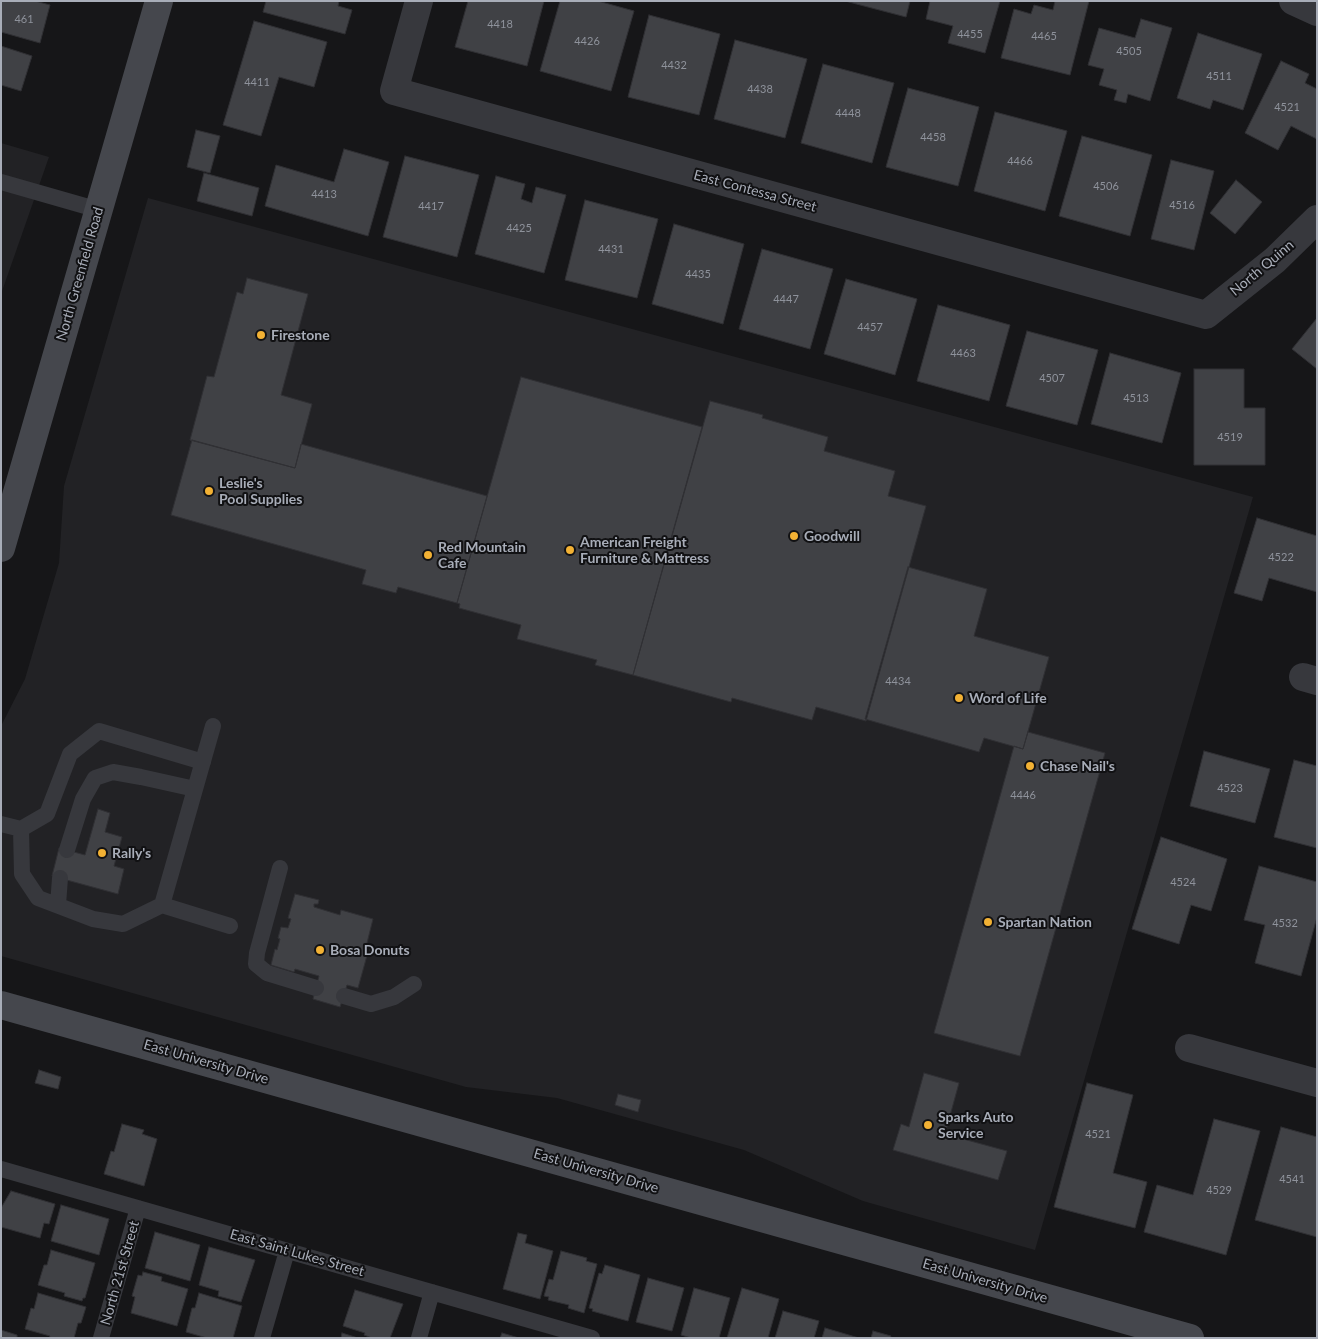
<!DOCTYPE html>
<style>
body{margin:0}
#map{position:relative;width:1318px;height:1339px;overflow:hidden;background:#161618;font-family:Lato,sans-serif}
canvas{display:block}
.frame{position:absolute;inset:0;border:2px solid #a8adb8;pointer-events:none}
</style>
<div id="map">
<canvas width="1318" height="1339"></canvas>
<div class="frame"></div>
</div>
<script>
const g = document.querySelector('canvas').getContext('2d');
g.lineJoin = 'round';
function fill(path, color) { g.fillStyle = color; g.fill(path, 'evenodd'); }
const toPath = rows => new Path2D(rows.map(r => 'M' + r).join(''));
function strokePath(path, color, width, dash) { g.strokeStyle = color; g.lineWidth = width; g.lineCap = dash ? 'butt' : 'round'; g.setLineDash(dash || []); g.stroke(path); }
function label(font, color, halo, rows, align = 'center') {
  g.font = font + ' Lato,sans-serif'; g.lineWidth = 4; g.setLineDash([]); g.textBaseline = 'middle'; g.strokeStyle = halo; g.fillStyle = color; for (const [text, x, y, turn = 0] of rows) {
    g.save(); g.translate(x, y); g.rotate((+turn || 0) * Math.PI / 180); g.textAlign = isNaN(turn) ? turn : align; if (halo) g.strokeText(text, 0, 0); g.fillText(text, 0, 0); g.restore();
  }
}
fill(toPath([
 [1,143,49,157,1,294],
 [148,198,1253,497,1035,1250,863,1201,744,1150,557,1098,466,1087,1,956,1,726,25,679,59,563,64,486]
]), '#222225');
const building = toPath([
 [1,1,35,1,50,5,40,43,1,32,1,1],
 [266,1,339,1,338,6,352,10,345,34,263,12,266,1],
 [468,1,544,1,527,66,455,47,468,1],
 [560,1,598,1,634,11,611,91,540,71,560,1],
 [845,1,910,1,906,17,845,1],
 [930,1,1000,1,985,53,948,43,953,26,926,19,930,1],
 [1055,1,1089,1,1070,75,1001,58,1014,9,1031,14,1034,5,1053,10,1055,1],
 [649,15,720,34,699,115,628,97,649,15],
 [1141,19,1172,28,1150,101,1128,94,1126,103,1114,100,1117,90,1099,85,1104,69,1088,65,1099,28,1135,38,1141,19],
 [254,21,327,42,314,87,279,77,261,136,223,125,254,21],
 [1198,33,1262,54,1243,110,1213,100,1210,109,1177,98,1198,33],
 [735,40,807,59,785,138,714,119,735,40],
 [1,46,32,56,21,91,1,85,1,46],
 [1281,61,1309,74,1305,83,1317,89,1317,139,1291,126,1278,150,1245,133,1281,61],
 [823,64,894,83,872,163,801,143,823,64],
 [908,88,979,107,958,186,886,167,908,88],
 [995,112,1067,131,1045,211,974,191,995,112],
 [196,130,220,136,210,173,187,167,196,130],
 [1082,136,1152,155,1130,236,1059,216,1082,136],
 [344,149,389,162,368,236,265,206,276,165,334,182,344,149],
 [405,156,479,175,457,257,383,237,405,156],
 [1171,160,1214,171,1194,250,1151,239,1171,160],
 [204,173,259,188,252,216,197,201,204,173],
 [496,176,525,184,521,199,532,203,536,187,566,195,544,273,475,254,496,176],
 [1236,180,1262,202,1235,234,1210,213,1236,180],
 [585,200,658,219,637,298,565,280,585,200],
 [674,224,744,244,723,324,652,304,674,224],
 [762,249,833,269,810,349,739,329,762,249],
 [247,278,308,294,281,395,312,404,295,468,190,440,207,376,214,377,237,292,243,294,247,278],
 [846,279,917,299,895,375,824,354,846,279],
 [938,305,1010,325,989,401,917,381,938,305],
 [1317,318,1317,369,1292,349,1317,318],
 [1027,331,1098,350,1077,425,1006,406,1027,331],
 [1110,353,1181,373,1162,443,1091,424,1110,353],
 [1194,369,1244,369,1244,408,1265,408,1265,465,1194,465,1194,369],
 [521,377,702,427,633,675,595,665,597,660,517,639,521,625,459,608,460,604,457,603,521,377],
 [710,401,763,415,762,418,828,437,824,451,895,471,888,496,926,506,866,721,816,707,812,720,732,698,731,702,633,675,710,401],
 [192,440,295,468,301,444,487,496,457,603,398,587,396,593,362,584,366,570,171,515,192,440],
 [1257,518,1317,536,1317,592,1269,578,1262,601,1234,593,1257,518],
 [908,567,987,589,974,636,1049,657,1023,749,984,738,979,752,865,719,908,567],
 [1028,732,1105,753,1020,1056,934,1033,1014,746,1023,749,1028,732],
 [1204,751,1270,769,1255,823,1190,806,1204,751],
 [1294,760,1317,766,1317,848,1274,837,1294,760],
 [98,809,110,813,105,832,122,837,114,866,124,869,118,894,52,876,59,848,85,855,98,809],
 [1161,837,1227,859,1211,911,1191,905,1179,944,1132,929,1161,837],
 [1259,866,1317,882,1317,917,1301,976,1255,963,1265,925,1244,920,1259,866],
 [295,894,319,900,318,904,314,904,314,907,340,915,341,910,373,919,365,951,368,952,358,988,347,985,340,1007,313,999,319,976,295,969,294,972,271,965,275,949,277,950,280,939,278,938,281,927,288,928,291,919,288,918,295,894],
 [39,1070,61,1077,58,1089,35,1083,39,1070],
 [924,1073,959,1083,945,1134,1007,1151,998,1180,893,1150,901,1124,909,1127,924,1073],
 [1087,1083,1133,1095,1113,1173,1147,1182,1135,1228,1054,1207,1087,1083],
 [618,1094,641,1100,638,1112,615,1105,618,1094],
 [1214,1119,1260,1131,1226,1255,1144,1232,1157,1185,1193,1195,1214,1119],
 [122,1124,144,1130,142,1134,157,1139,144,1186,104,1174,111,1151,114,1152,122,1124],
 [1281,1127,1317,1137,1317,1237,1255,1220,1281,1127],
 [11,1191,55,1204,49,1224,44,1223,40,1238,1,1227,1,1208,11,1191],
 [61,1205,109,1219,99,1255,51,1241,61,1205],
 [155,1232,200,1245,190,1281,145,1268,155,1232],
 [518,1233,527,1235,525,1243,553,1251,540,1299,503,1289,518,1233],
 [209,1247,255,1260,241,1302,218,1296,219,1291,199,1285,209,1247],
 [51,1250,95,1263,85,1298,83,1298,82,1301,64,1296,65,1293,38,1285,44,1265,47,1265,51,1250],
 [561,1251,587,1258,586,1261,597,1264,584,1313,568,1308,569,1305,548,1300,549,1297,544,1296,549,1279,553,1280,561,1251],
 [605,1265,640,1275,628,1321,592,1311,593,1309,589,1308,599,1273,602,1274,605,1265],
 [143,1272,162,1277,161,1281,188,1289,177,1326,131,1313,135,1297,132,1296,138,1275,142,1276,143,1272],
 [648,1278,684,1288,672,1331,636,1322,648,1278],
 [694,1288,730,1298,719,1338,691,1338,681,1335,694,1288],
 [742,1288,779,1299,768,1338,727,1338,742,1288],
 [355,1290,403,1304,390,1338,372,1338,364,1335,365,1333,343,1326,355,1290],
 [38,1293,86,1307,81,1323,78,1323,74,1338,49,1338,50,1336,25,1329,31,1308,34,1309,38,1293],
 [199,1293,242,1306,233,1338,207,1338,186,1332,192,1308,195,1308,199,1293],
 [783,1311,819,1321,814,1338,775,1338,783,1311],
 [825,1328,859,1338,822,1338,825,1328],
 [1,1330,17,1335,17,1338,1,1338,1,1330],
 [873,1331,891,1336,890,1338,871,1338,873,1331],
 [342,1333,358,1338,341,1338,342,1333],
 [502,1333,519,1338,500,1338,502,1333]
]);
fill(building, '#404145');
strokePath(building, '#303034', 1);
strokePath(toPath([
 [1,182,99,210],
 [1,824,21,829,22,874,38,898,93,919,123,924,162,905,213,726],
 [21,829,47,814,70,754,99,731,203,762],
 [67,850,83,799,95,778,113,772,141,777,195,789],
 [280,868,257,953,256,964,267,973,316,988],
 [58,905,60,878],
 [162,905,230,926],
 [344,996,371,1004,394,997,414,984],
 [1,1169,592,1338],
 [101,1338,138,1208],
 [262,1338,287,1251],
 [419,1338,432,1292]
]), '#37383d', 16);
strokePath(toPath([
 [419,1,394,91,1206,315,1275,260,1317,219],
 [1293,1,1317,12],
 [1303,677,1317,681],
 [1189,1048,1317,1083]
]), '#37383d', 28);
strokePath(toPath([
 [1,548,159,1],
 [1,1005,1190,1338]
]), '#45474d', 28);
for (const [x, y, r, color] of [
 [261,335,5,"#f2b134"],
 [209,491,5,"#f2b134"],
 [794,536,5,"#f2b134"],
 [570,550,5,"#f2b134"],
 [428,555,5,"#f2b134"],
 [959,698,5,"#f2b134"],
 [1030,766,5,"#f2b134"],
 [102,853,5,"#f2b134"],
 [988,922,5,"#f2b134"],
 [320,950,5,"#f2b134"],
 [928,1125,5,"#f2b134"]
]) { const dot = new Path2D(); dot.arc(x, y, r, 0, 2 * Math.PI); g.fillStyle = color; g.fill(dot); strokePath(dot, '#111113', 2); }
label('11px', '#8e929b', null, [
 ["461",24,19],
 ["4418",500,24],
 ["4455",970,34],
 ["4465",1044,36],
 ["4426",587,41],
 ["4505",1129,51],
 ["4432",674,65],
 ["4511",1219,76],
 ["4411",257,82],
 ["4438",760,89],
 ["4521",1287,107],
 ["4448",848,113],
 ["4458",933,137],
 ["4466",1020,161],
 ["4506",1106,186],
 ["4413",324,194],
 ["4516",1182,205],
 ["4417",431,206],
 ["4425",519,228],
 ["4431",611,249],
 ["4435",698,274],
 ["4447",786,299],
 ["4457",870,327],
 ["4463",963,353],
 ["4507",1052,378],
 ["4513",1136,398],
 ["4519",1230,437],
 ["4522",1281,557],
 ["4434",898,681],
 ["4523",1230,788],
 ["4446",1023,795],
 ["4524",1183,882],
 ["4532",1285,923],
 ["4521",1098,1134],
 ["4541",1292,1179],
 ["4529",1219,1190]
]);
label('14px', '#a8adb8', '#111113', [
 ["East Contessa Street",755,191,15],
 ["North Quinn",1262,268,-40],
 ["North Greenfield Road",80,274,-74],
 ["East University Drive",206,1062,16],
 ["East University Drive",596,1171,16],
 ["East Saint Lukes Street",297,1253,16],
 ["North 21st Street",120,1273,-74],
 ["East University Drive",985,1281,16]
]);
label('bold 14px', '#a8adb8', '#111113', [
 ["Firestone",271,335],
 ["Leslie's",219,483],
 ["Pool Supplies",219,499],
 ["Goodwill",804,536],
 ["American Freight",580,542],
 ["Furniture & Mattress",580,558],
 ["Red Mountain",438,547],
 ["Cafe",438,563],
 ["Word of Life",969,698],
 ["Chase Nail's",1040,766],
 ["Rally's",112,853],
 ["Spartan Nation",998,922],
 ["Bosa Donuts",330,950],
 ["Sparks Auto",938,1117],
 ["Service",938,1133]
], 'left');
</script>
